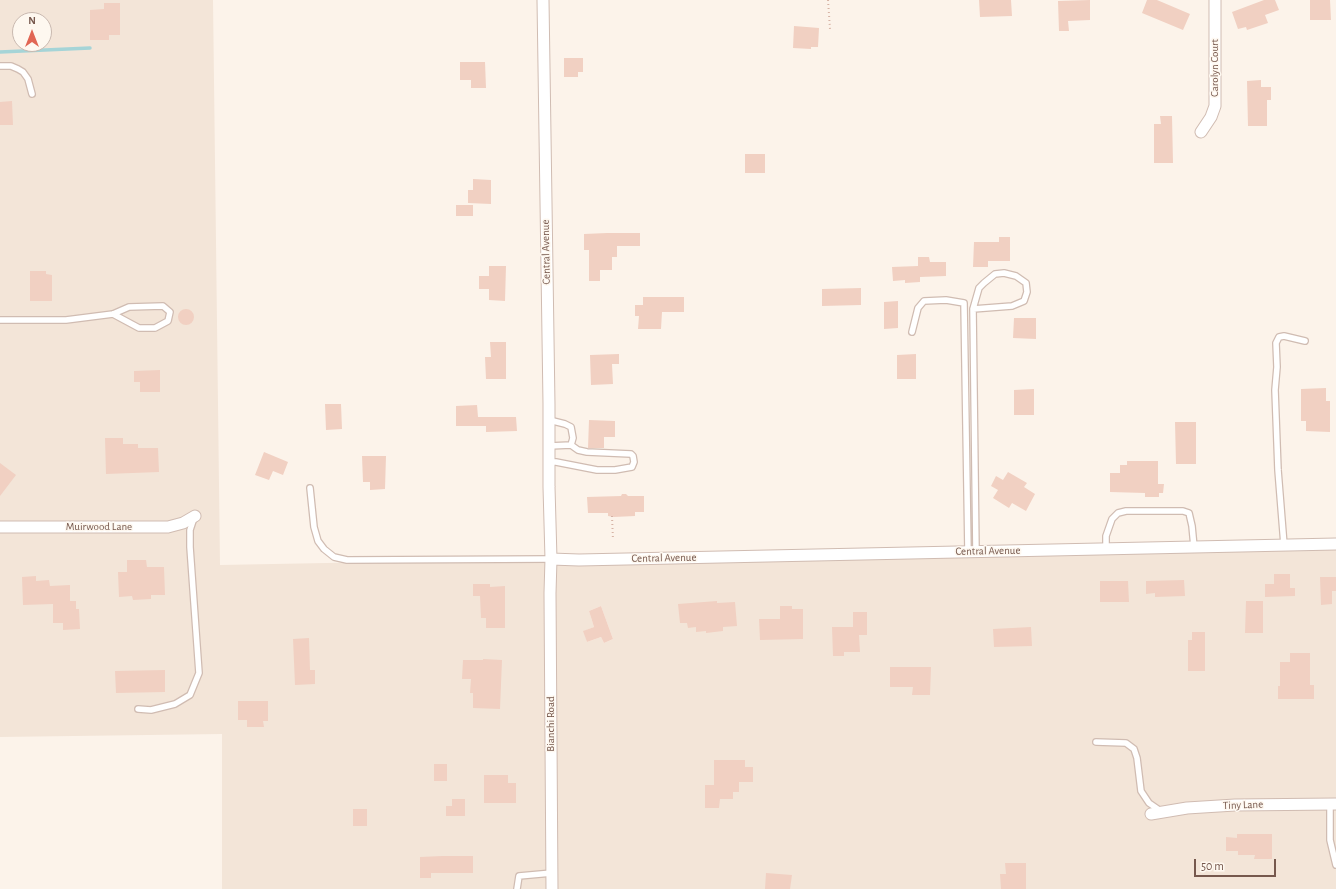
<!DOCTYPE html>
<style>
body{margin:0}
#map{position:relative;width:1336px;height:889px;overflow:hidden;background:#fcf3ea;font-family:"Alegreya Sans",sans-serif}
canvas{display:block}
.north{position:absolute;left:12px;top:12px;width:40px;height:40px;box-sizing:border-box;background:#fef8f0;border:1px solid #c8b8af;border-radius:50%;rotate:0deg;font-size:11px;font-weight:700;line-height:16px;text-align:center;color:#76584d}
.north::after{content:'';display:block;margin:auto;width:14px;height:18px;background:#e16654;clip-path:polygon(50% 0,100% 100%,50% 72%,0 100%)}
.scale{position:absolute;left:1194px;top:859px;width:82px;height:18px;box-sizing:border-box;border:2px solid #76584d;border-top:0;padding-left:5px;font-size:12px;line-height:14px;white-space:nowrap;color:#76584d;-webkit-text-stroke:3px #fef8f0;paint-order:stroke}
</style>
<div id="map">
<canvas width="1336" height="889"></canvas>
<div class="north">N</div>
<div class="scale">50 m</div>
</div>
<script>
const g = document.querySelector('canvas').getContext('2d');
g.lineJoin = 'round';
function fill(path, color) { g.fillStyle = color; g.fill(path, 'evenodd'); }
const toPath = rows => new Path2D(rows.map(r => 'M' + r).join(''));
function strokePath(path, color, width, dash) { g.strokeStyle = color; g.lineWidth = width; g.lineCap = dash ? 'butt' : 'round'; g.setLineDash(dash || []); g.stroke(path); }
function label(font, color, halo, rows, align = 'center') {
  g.font = font + ' "Alegreya Sans",sans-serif'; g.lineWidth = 3; g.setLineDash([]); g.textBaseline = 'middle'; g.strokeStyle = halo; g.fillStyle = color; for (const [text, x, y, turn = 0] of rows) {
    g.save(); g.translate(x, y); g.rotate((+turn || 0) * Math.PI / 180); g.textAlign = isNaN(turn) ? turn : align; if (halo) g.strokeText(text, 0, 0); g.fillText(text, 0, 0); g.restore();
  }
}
fill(toPath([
 [0,0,213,0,220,565,1336,544,1336,889,222,889,222,734,0,737],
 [20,20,44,20,44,44,20,44],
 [601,606,613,639,604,643,601,637,587,642,584,631,594,627,589,611]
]), '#f3e5d8');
strokePath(toPath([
 [0,52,90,48]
]), '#a5d4d7', 3.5);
fill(toPath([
 [979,0,1011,0,1012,16,980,17],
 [1090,0,1090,20,1068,21,1069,31,1059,31,1058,1],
 [1147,0,1157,0,1190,14,1183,30,1142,13],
 [1264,0,1275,0,1279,10,1265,15,1268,23,1247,30,1246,27,1238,29,1232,12],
 [1310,0,1330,0,1331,20,1310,20],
 [104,3,120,3,120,35,109,35,109,40,90,40,90,10,104,9],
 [794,26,819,28,818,47,811,47,811,49,793,48],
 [564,58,583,58,583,72,578,72,578,77,564,77],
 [460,62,485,62,486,88,471,88,471,80,460,80],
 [1261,80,1261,87,1271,87,1271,100,1267,100,1267,126,1248,126,1247,81],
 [12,101,13,125,0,125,0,102],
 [1160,116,1172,116,1173,163,1154,163,1154,124,1161,124],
 [745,154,765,154,765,173,745,173],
 [473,179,491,180,491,204,468,203,468,190,473,190],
 [456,205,473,205,473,216,456,216],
 [607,233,640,233,640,246,617,246,617,257,612,257,612,270,600,270,600,281,589,281,589,250,584,250,584,234],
 [999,237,1010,237,1010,261,988,261,988,267,973,267,974,242,999,242],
 [918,257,929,257,930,262,946,262,946,276,920,277,920,282,905,283,905,280,893,281,892,267,918,266],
 [489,266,506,266,505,301,489,300,489,289,479,289,479,276,489,276],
 [30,271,46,271,46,274,52,275,52,301,30,301],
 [861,288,861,305,822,306,822,289],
 [643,297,684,297,684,312,662,312,661,329,638,329,639,316,635,316,635,305,643,305],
 [898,301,898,328,884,329,884,302],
 '178 317a8 8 0 1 1 16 0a8 8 0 1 1-16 0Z',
 [1014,318,1036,318,1036,339,1013,338],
 [490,342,506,342,506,379,486,379,485,357,491,357],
 [619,354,619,364,612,364,613,384,591,385,590,355],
 [916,354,916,379,897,379,897,355],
 [160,370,160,392,140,392,140,382,134,382,134,371],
 [1326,388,1326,401,1330,401,1330,432,1306,431,1306,421,1301,421,1301,389],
 [1034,389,1034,415,1014,415,1014,390],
 [325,404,341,404,342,429,326,430],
 [477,405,478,417,516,417,517,431,486,432,486,426,456,426,456,406],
 [589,420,615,421,615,437,604,437,604,448,588,448],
 [1175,422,1196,422,1196,464,1176,464],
 [105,438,123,438,123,444,138,444,138,448,158,448,159,472,106,474],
 [264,452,288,462,283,475,273,471,269,480,255,475],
 [362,456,386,456,385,489,370,490,370,482,363,482],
 [1127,461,1158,461,1158,484,1164,484,1163,493,1159,493,1159,497,1145,497,1145,493,1110,492,1110,473,1120,473,1120,465,1127,465],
 [0,463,16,475,0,496],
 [1008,472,1027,483,1024,487,1035,494,1026,511,1012,503,1009,508,993,498,998,490,991,486,996,476,1003,480],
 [622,494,626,494,628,496,644,496,644,512,635,512,635,516,614,517,608,516,608,513,588,513,587,497,621,496],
 [127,560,146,560,147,567,164,567,165,595,151,595,151,599,133,600,132,596,119,597,118,572,127,572],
 [1274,574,1290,574,1290,588,1295,588,1295,596,1265,597,1265,584,1274,584],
 [36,576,36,581,49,580,50,586,70,585,70,601,76,601,76,609,79,609,80,629,63,630,63,623,53,623,53,604,23,605,22,577],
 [1320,577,1336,577,1336,591,1332,591,1332,604,1321,605],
 [1184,580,1185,596,1155,597,1155,593,1146,594,1146,581],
 [1100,581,1128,581,1129,602,1100,602],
 [473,584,490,584,490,587,505,586,505,628,486,628,486,618,481,618,480,596,473,596],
 [717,601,717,603,735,602,737,626,723,627,723,631,706,633,706,631,696,632,696,627,688,628,687,623,680,623,678,604],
 [1246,601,1263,601,1263,633,1245,633],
 [601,606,613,639,604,643,601,637,587,642,583,631,594,627,589,611],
 [780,606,792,606,792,609,803,609,803,639,760,640,759,619,780,619],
 [853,612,867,612,867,635,859,635,860,652,844,652,844,656,833,656,832,627,853,627],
 [1031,627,1032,646,994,647,993,629],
 [1192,632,1205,632,1205,671,1188,671,1188,640,1192,640],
 [309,638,310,670,315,670,315,684,295,685,293,639],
 [1290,653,1310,653,1310,685,1314,685,1314,699,1278,699,1278,686,1280,686,1280,662,1290,662],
 [483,659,502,660,500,709,473,708,473,693,470,693,471,679,462,679,463,660,483,660],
 [890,667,931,667,930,695,912,695,913,687,890,687],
 [165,670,165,692,116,693,115,671],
 [238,701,268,701,268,721,263,721,264,727,247,727,247,720,238,720],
 [714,760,745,760,745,767,753,767,753,782,739,782,739,792,733,792,733,799,720,799,719,808,705,808,705,785,714,785],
 [434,764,447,764,447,781,434,781],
 [484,775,508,775,508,783,516,783,516,803,484,803],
 [452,799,465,799,465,816,446,816,446,806,452,806],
 [353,809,367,809,367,826,353,826],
 [1237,834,1272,834,1272,859,1254,859,1255,855,1238,855,1238,851,1226,851,1226,837,1237,838],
 [442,856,473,856,473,873,431,873,431,878,420,878,420,857],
 [1005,863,1026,863,1026,889,1001,889,1000,874,1006,874],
 [766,873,792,875,790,889,765,889]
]), '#f1d0c2');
const service = toPath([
 [0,66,11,66,18,69,23,72,28,79,32,94],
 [973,309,1012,306,1024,301,1027,292,1026,283,1016,276,1004,273,995,274,984,283,979,288,973,309,976,552],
 [0,320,66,320,113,314,129,307,163,306,170,312,168,321,155,328,139,328,113,314],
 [912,332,918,308,924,301,946,300,964,303,968,552],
 [549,446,571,445,573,438,571,427,565,424,549,420],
 [549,462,556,462,597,470,615,470,632,467,634,462,633,456,631,454,587,452,578,450,571,445],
 [310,488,314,527,318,541,324,549,334,557,347,560,551,559],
 [1284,545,1278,470,1275,390,1277,367,1276,343,1279,337,1284,336,1305,341],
 [1106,549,1106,536,1112,519,1118,513,1126,511,1183,511,1189,513,1192,526,1194,547],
 [138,709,151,710,175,704,190,695,199,673,190,547,190,530,194,518],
 [1096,742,1126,743,1134,749,1137,758,1141,791,1149,803,1162,812],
 [1330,804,1330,840,1336,865],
 [517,889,519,876,552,873]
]);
const minor = toPath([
 [543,0,549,404,549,487,551,559,579,560,1336,544],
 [1201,132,1211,117,1215,106,1215,0],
 [0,527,168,527,183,523,195,516],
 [551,559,550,593,552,889],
 [1151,814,1187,808,1235,805,1336,804]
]);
strokePath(service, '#d0bcb2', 8);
strokePath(minor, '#d0bcb2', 13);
strokePath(toPath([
 [828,0,830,29],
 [612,516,613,540]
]), '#d6b3a5', 2, [1, 3]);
strokePath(service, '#fff', 5.5);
strokePath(minor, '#fff', 11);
label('11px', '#76584d', '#fef8f0', [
 ["Carolyn Court",1215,68,-90],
 ["Central Avenue",546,252,-91],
 ["Muirwood Lane",99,527],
 ["Central Avenue",988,551,-1],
 ["Central Avenue",664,558,-1],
 ["Bianchi Road",551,724,-90],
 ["Tiny Lane",1243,805,-2]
]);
</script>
